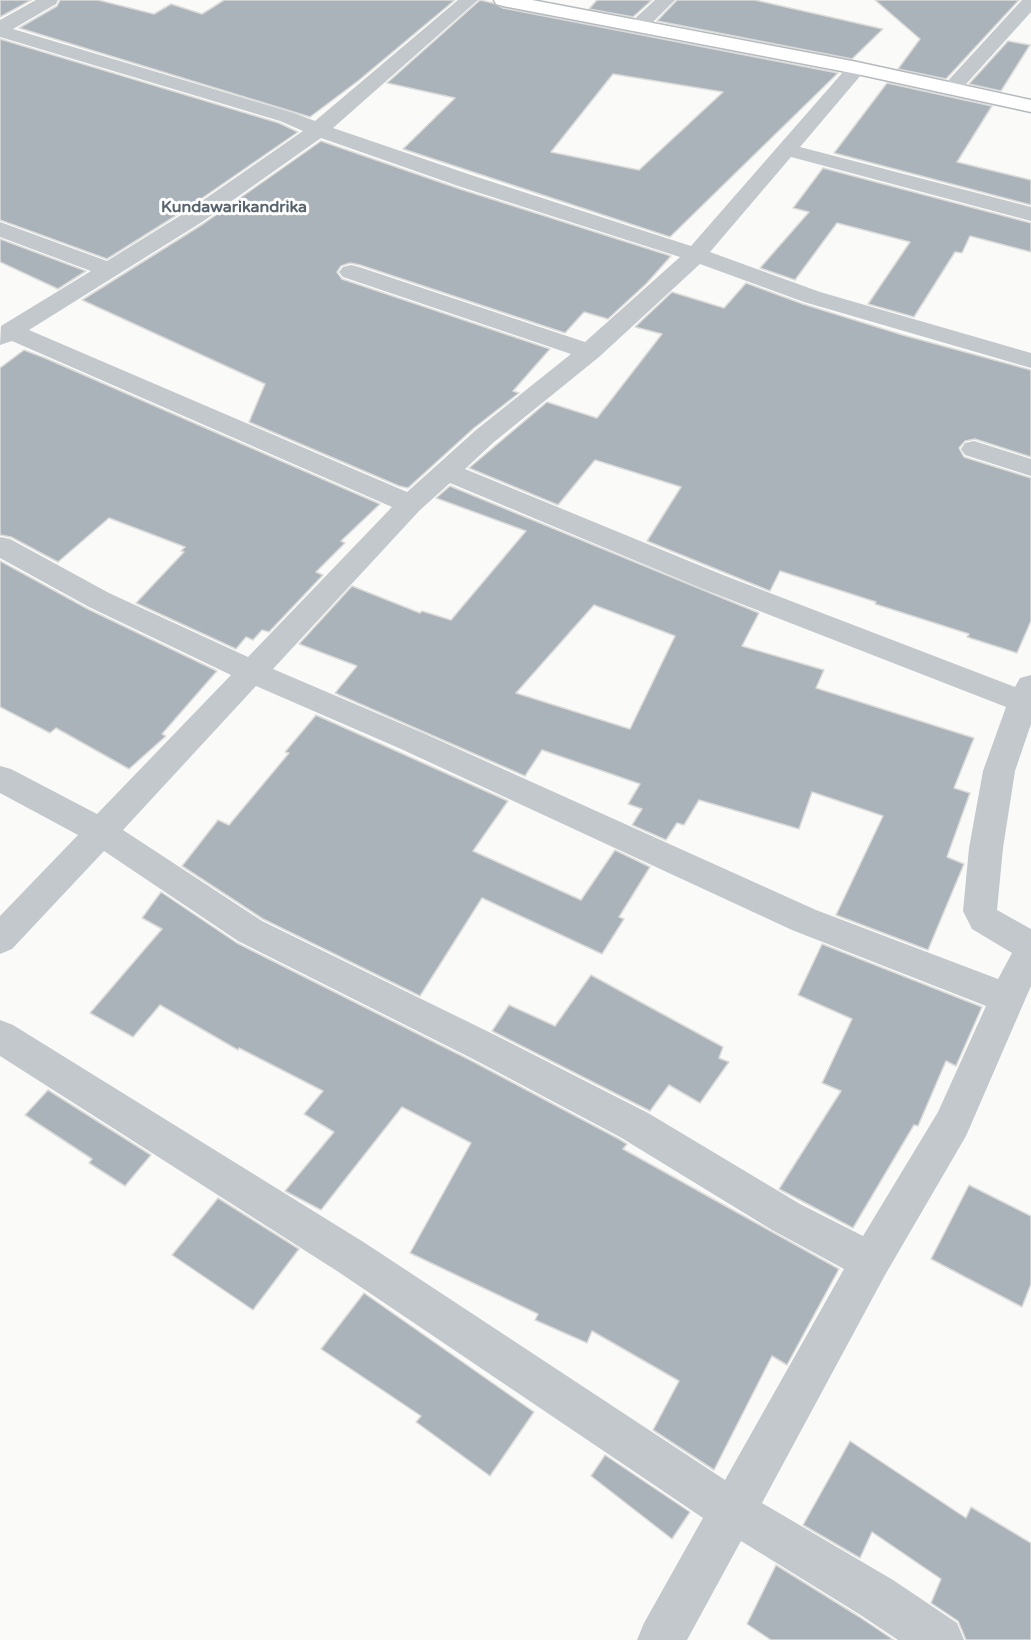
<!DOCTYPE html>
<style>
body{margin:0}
canvas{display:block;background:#fafaf8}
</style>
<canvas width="1031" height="1640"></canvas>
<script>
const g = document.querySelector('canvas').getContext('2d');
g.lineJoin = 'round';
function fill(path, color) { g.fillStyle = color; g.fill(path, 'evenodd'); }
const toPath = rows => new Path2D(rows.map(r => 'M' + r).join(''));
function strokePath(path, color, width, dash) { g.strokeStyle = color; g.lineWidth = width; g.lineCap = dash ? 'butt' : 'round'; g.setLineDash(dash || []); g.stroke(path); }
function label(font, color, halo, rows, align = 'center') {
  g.font = font + ' "Varela Round",sans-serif'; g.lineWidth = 6; g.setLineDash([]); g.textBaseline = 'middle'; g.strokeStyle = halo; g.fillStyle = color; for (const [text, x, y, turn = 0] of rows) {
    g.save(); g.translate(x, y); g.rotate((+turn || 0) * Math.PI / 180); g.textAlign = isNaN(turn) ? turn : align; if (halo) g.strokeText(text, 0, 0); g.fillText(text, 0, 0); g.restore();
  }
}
const building = toPath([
 [0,0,31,0,0,17,0,0],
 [60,0,98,0,154,14,171,4,202,14,224,0,455,0,358,81,310,117,19,28,57,6,60,0],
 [480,0,493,3,503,8,838,73,670,237,403,149,455,98,387,83,480,0],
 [613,74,723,92,639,170,551,152,613,74],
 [597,0,652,0,633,17,589,9,597,0],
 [677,0,755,0,883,29,852,59,657,21,677,0],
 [875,0,1019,0,946,79,898,69,920,39,875,0],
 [0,39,279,123,298,132,185,210,107,259,0,220,0,39],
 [1008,41,1030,45,1001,91,969,84,1008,41],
 [887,83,992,106,957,162,1031,180,1031,205,834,153,887,83],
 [321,141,460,189,671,256,646,284,608,319,584,312,565,333,360,265,350,263,341,266,337,272,342,279,550,349,513,391,519,393,474,428,408,488,399,486,249,422,265,384,82,300,203,224,321,141],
 [823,168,1031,223,1031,252,970,236,962,253,955,252,914,317,868,304,910,242,837,223,795,280,760,268,809,212,793,208,823,168],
 [0,239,86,271,58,289,0,262,0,239],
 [746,283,803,304,903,335,1031,370,1031,457,975,439,965,441,959,448,964,457,1031,478,1031,621,1017,653,967,637,969,634,875,604,876,602,780,571,770,591,647,541,681,487,595,460,558,505,469,468,547,402,597,418,662,334,635,327,672,292,724,308,746,283],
 [24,350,45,358,380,504,341,541,345,543,316,572,323,575,269,632,262,630,253,640,246,637,236,649,136,603,184,552,181,551,185,547,109,518,58,562,11,537,0,535,0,368,24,350],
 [450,486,759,613,742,646,824,670,816,688,974,738,954,788,970,793,947,857,964,864,928,950,836,915,883,816,812,792,799,829,699,800,684,825,677,823,666,840,632,825,642,809,628,804,640,784,542,750,525,776,335,693,357,666,299,644,352,586,420,613,422,611,451,620,526,531,436,498,450,486],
 [594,605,675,636,630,729,516,693,594,605],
 [0,561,88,609,217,671,162,734,166,736,129,769,56,728,50,733,0,707,0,561],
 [316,715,508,801,473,851,581,900,615,850,650,867,619,917,624,919,602,954,482,898,420,996,263,919,182,866,218,820,229,825,289,753,285,752,316,715],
 [161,892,237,943,472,1061,619,1139,627,1144,623,1149,839,1269,787,1365,772,1356,714,1470,653,1430,679,1381,592,1331,587,1343,535,1320,538,1314,410,1253,471,1143,402,1107,321,1210,285,1191,334,1132,304,1114,323,1091,239,1048,238,1050,160,1005,133,1037,90,1013,162,929,142,918,161,892],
 [822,944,982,1007,956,1066,946,1061,918,1126,914,1125,853,1228,779,1189,841,1091,822,1083,852,1019,798,995,822,944],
 [591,975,723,1047,719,1058,729,1062,700,1103,669,1085,650,1111,492,1031,509,1005,555,1026,591,975],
 [48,1090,151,1155,125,1186,89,1163,92,1159,25,1115,48,1090],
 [969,1185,1031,1216,1031,1284,1022,1307,931,1259,969,1185],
 [218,1198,299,1249,253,1310,172,1255,218,1198],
 [364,1293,534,1412,490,1476,416,1422,421,1416,321,1349,364,1293],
 [850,1441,966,1518,971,1507,1031,1543,1031,1640,966,1640,958,1621,931,1603,941,1579,872,1532,860,1558,803,1525,850,1441],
 [605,1455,690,1512,672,1539,591,1476,605,1455],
 [776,1565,858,1616,894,1640,771,1640,747,1624,776,1565]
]);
fill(building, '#aab3b9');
strokePath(building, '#dcdcda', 1.5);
const major = toPath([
 [494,0,532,0,857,62,1031,100,1031,112,857,74,503,6,496,4,494,0]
]);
strokePath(major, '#b5babe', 3);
fill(toPath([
 [36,0,58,0,56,4,13,29,294,113,315,121,458,0,478,0,333,128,477,177,691,246,850,64,857,62,864,64,867,68,800,147,1031,207,1031,221,791,157,710,252,820,292,1031,353,1031,368,804,302,700,264,599,357,494,442,465,469,723,575,1015,687,1020,678,1031,675,1031,724,1015,771,1003,848,997,910,1031,929,1031,986,966,1136,885,1275,762,1503,893,1580,957,1623,964,1640,898,1640,859,1614,741,1541,687,1640,637,1640,644,1623,703,1518,337,1271,0,1056,0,1020,13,1025,365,1243,725,1480,844,1269,772,1230,620,1137,473,1059,238,941,104,851,12,949,0,954,0,916,78,835,0,793,0,766,11,769,97,814,231,675,89,607,0,558,0,537,10,539,109,593,248,657,392,507,12,341,0,345,1,326,91,271,0,237,0,222,107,261,186,212,303,131,280,121,0,37,0,20,36,0],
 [321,138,461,187,680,257,585,342,359,267,351,265,343,267,339,272,343,277,571,354,476,430,407,492,29,330,202,222,321,138],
 [450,483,703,589,1006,707,983,771,969,848,963,911,972,929,1012,953,998,979,816,910,423,733,273,669,420,510,450,483],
 [256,686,401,749,792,930,986,1006,938,1112,863,1236,800,1204,648,1113,499,1037,262,921,123,830,256,686],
 [655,0,675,0,644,31,630,31,628,27,630,23,655,0],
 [1022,0,1031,0,1031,12,958,93,944,93,941,89,944,85,1022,0],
 [974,441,1031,459,1031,476,965,455,961,449,965,443,974,441]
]), '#c3c8cc');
fill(major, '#fff');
label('bold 16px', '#57646e', '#fff', [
 ["Kundawarikandrika",234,208]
]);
</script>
